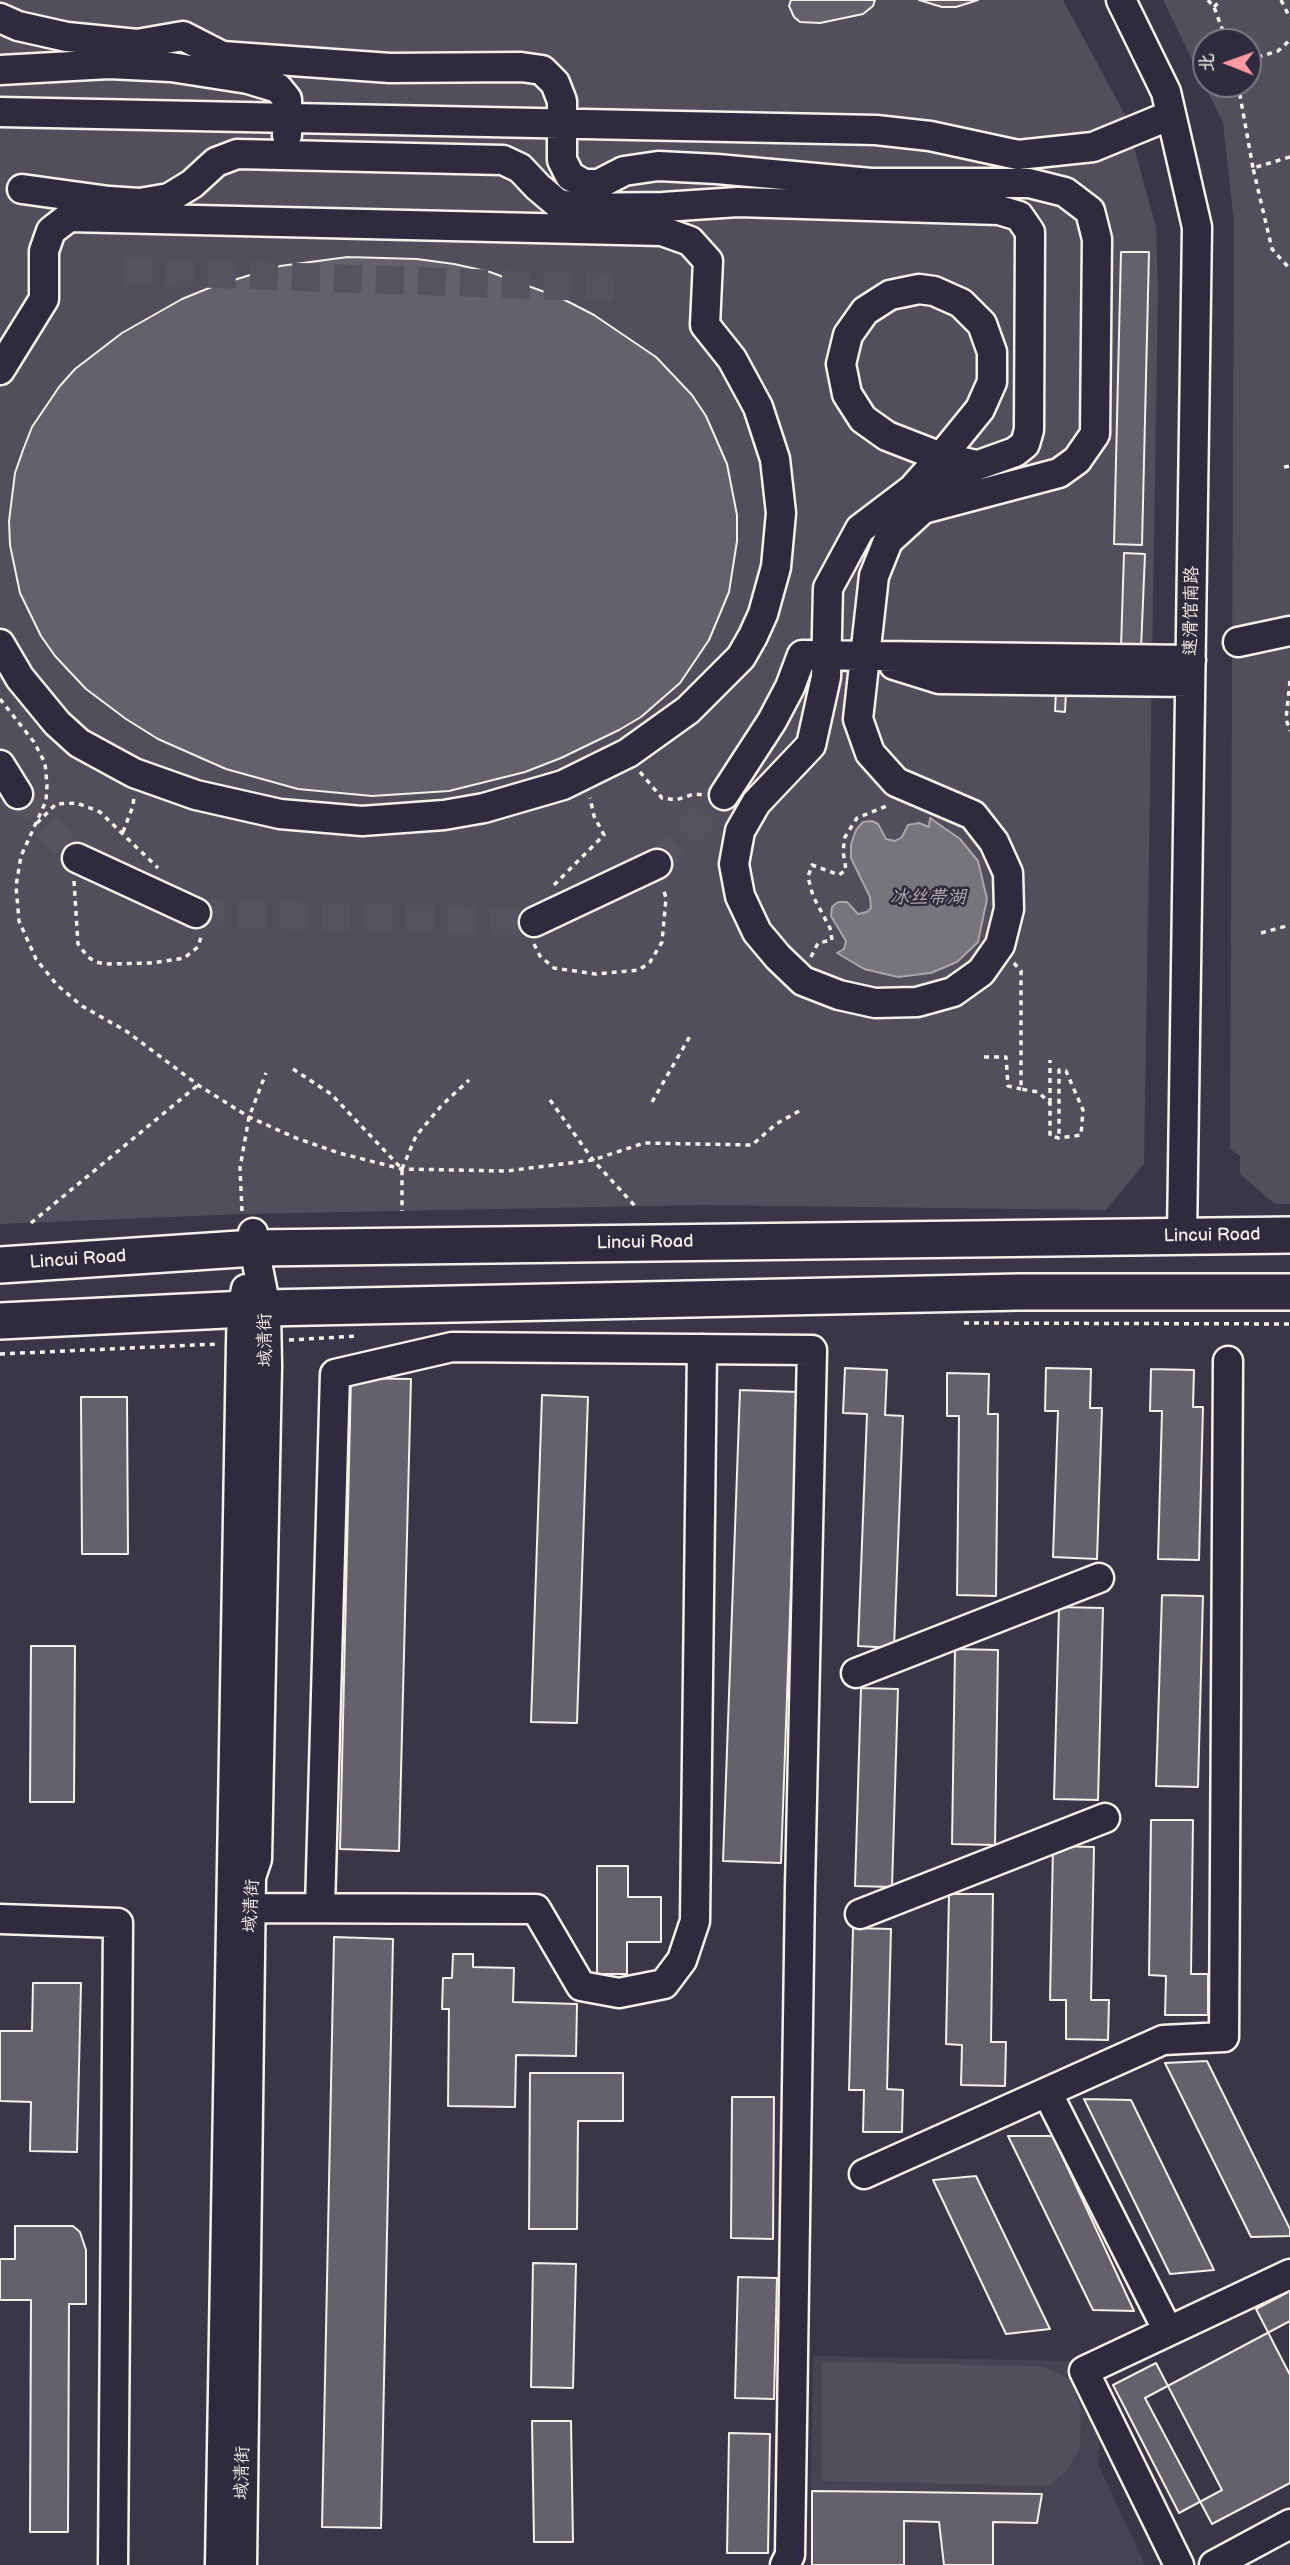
<!DOCTYPE html>
<meta charset="utf-8">
<style>
body{margin:0}
#map{position:relative;width:1290px;height:2565px;overflow:hidden;background:#3b3647;font-family:"Balsamiq Sans","LXGW WenKai TC",sans-serif}
canvas{display:block}
.north{position:absolute;left:1192px;top:28px;width:70px;height:70px;box-sizing:border-box;background:#2f2a3d;border:2px solid #7e7a81;border-radius:50%;rotate:271deg;font-size:19px;font-weight:700;line-height:28px;text-align:center;color:#f4f1e8}
.north::after{content:'';display:block;margin:auto;width:24px;height:32px;background:#ff9aa2;clip-path:polygon(50% 0,100% 100%,50% 72%,0 100%)}
</style>
<div id="map">
<canvas width="1290" height="2565"></canvas>
<div class="north">北</div>
</div>
<script>
const g = document.querySelector('canvas').getContext('2d');
g.lineJoin = 'round';
function fill(path, color) { g.fillStyle = color; g.fill(path, 'evenodd'); }
const toPath = rows => new Path2D(rows.map(r => 'M' + r).join(''));
function strokePath(path, color, width, dash) { g.strokeStyle = color; g.lineWidth = width; g.lineCap = dash ? 'butt' : 'round'; g.setLineDash(dash || []); g.stroke(path); }
function label(font, color, halo, rows, align = 'center') {
  g.font = font + ' "Balsamiq Sans","LXGW WenKai TC",sans-serif'; g.lineWidth = 5; g.setLineDash([]); g.textBaseline = 'middle'; g.strokeStyle = halo; g.fillStyle = color; for (const [text, x, y, turn = 0] of rows) {
    g.save(); g.translate(x, y); g.rotate((+turn || 0) * Math.PI / 180); g.textAlign = isNaN(turn) ? turn : align; if (halo) g.strokeText(text, 0, 0); g.fillText(text, 0, 0); g.restore();
  }
}
fill(toPath([
 [813,2356,1073,2361,1099,2414,1099,2466,1145,2565,810,2565]
]), '#484352');
fill(toPath([
 [0,0,1063,0,1125,115,1156,227,1158,292,1144,1164,1106,1210,701,1205,243,1214,0,1224],
 [1163,0,1290,0,1290,1204,1275,1204,1240,1174,1240,1156,1230,1149,1234,223,1223,123],
 [1206,42,1248,42,1248,84,1206,84],
 [822,2362,1040,2366,1071,2379,1081,2410,1080,2448,1067,2470,1049,2486,821,2481]
]), '#534e5c');
const water = toPath([
 [930,818,960,839,978,861,987,899,978,942,957,962,931,973,898,977,864,969,837,953,844,949,846,941,831,916,832,907,838,902,847,902,858,914,867,912,871,908,870,897,851,858,851,844,856,830,863,822,872,821,878,824,886,839,895,841,902,837,908,825,919,823,929,827,930,818]
]);
fill(water, '#78747b');
strokePath(water, '#aaa6a7', 2);
const building = toPath([
 [791,0,875,0,873,6,863,14,820,23,800,22,794,17,789,6,791,0],
 [919,0,978,0,956,7,942,7,919,0],
 [1121,252,1149,252,1142,545,1114,544,1121,252],
 [348,257,417,259,454,264,490,272,561,298,594,315,656,357,692,395,706,416,727,464,737,515,737,541,729,592,709,640,680,683,641,717,619,730,561,758,525,772,449,791,372,796,298,789,226,769,158,739,126,719,86,689,55,656,41,636,20,593,10,545,9,521,15,473,23,450,32,427,59,387,75,369,122,333,182,299,214,286,280,266,348,257],
 [1124,553,1145,554,1141,649,1121,648,1124,553],
 [1056,691,1066,691,1065,712,1055,711,1056,691],
 [845,1368,887,1370,885,1415,903,1416,894,1648,858,1646,867,1414,843,1413,845,1368],
 [1046,1368,1091,1369,1090,1408,1102,1408,1097,1559,1053,1557,1058,1411,1045,1411,1046,1368],
 [1151,1369,1194,1370,1193,1407,1203,1407,1199,1560,1158,1559,1162,1411,1150,1411,1151,1369],
 [947,1373,989,1374,988,1414,998,1414,996,1596,957,1595,959,1416,947,1416,947,1373],
 [351,1378,411,1379,399,1851,340,1849,351,1378],
 [740,1390,798,1392,781,1863,723,1861,740,1390],
 [542,1395,588,1397,577,1723,531,1722,542,1395],
 [81,1397,127,1397,128,1554,82,1554,81,1397],
 [1162,1595,1203,1596,1198,1787,1156,1786,1162,1595],
 [1059,1607,1103,1608,1098,1800,1054,1799,1059,1607],
 [31,1646,75,1646,74,1802,30,1802,31,1646],
 [955,1649,998,1650,995,1845,952,1844,955,1649],
 [861,1688,898,1689,892,1887,855,1886,861,1688],
 [1151,1820,1193,1820,1191,1974,1208,1974,1208,2015,1165,2015,1166,1976,1149,1975,1151,1820],
 [1053,1846,1094,1847,1091,2000,1109,2000,1108,2040,1066,2039,1066,2000,1050,2000,1053,1846],
 [597,1866,628,1866,628,1897,661,1897,661,1942,627,1942,627,1974,597,1974,597,1866],
 [949,1894,993,1894,991,2042,1006,2042,1005,2086,961,2085,962,2045,946,2044,949,1894],
 [853,1928,891,1929,887,2089,903,2090,902,2132,863,2132,864,2090,849,2090,853,1928],
 [334,1937,393,1939,381,2528,322,2527,334,1937],
 [453,1954,473,1954,473,1967,514,1968,513,2002,577,2004,576,2056,516,2055,515,2107,448,2106,449,2009,442,2009,443,1978,452,1978,453,1954],
 [33,1983,81,1983,77,2152,30,2151,31,2102,0,2101,0,2031,32,2031,33,1983],
 [1207,2061,1290,2229,1290,2236,1251,2237,1165,2063,1207,2061],
 [530,2073,623,2073,623,2121,578,2121,577,2229,529,2229,530,2073],
 [732,2097,774,2097,773,2239,731,2238,732,2097],
 [1084,2099,1131,2100,1214,2270,1170,2274,1084,2099],
 [1008,2136,1053,2136,1134,2311,1093,2310,1008,2136],
 [976,2176,1050,2329,1006,2334,933,2180,976,2176],
 [15,2226,73,2226,80,2232,86,2250,86,2304,69,2304,68,2532,30,2532,31,2300,0,2300,0,2259,15,2259,15,2226],
 [533,2263,576,2264,573,2388,531,2387,533,2263],
 [738,2277,777,2278,774,2399,735,2398,738,2277],
 [1290,2291,1290,2375,1256,2309,1290,2291],
 [1290,2321,1290,2483,1212,2524,1145,2398,1290,2321],
 [1156,2363,1222,2490,1179,2513,1113,2385,1156,2363],
 [532,2421,571,2421,573,2542,534,2542,532,2421],
 [729,2433,770,2434,768,2553,727,2553,729,2433],
 [812,2491,905,2492,1042,2494,1037,2523,993,2522,993,2565,944,2565,939,2522,904,2521,904,2565,812,2565,812,2491]
]);
fill(building, '#65616c');
strokePath(building, '#f4f1e8', 2);
strokePath(toPath([
 [124,271,620,288],
 [18,794,77,858],
 [657,864,724,795],
 [196,913,534,922]
]), '#57525f', 28, [28, 14]);
const minor = toPath([
 [1121,0,1166,92,1197,227,1182,1236],
 [0,18,18,26,67,37,137,44,183,36,222,56,390,68,521,67,542,70,555,83,562,101,562,160,570,176,584,184,599,184,624,171,658,166,717,169,871,183,1029,183,1065,192,1090,211,1097,239,1095,434,1077,460,1059,473,923,509,888,541,874,576,858,719,870,753,896,782,973,815,994,842,1008,873,1009,909,1000,945,981,972,953,992,917,1002,875,1003,839,995,803,981,778,957,757,932,740,896,734,864,740,831,756,803,811,745,826,677,828,588,860,529,914,488,1015,452,1025,444,1029,430,1030,232,1019,216,999,210,738,202,663,207,575,208,557,203,538,187,520,168,503,160,237,154,216,162,192,184,169,198,140,203,109,201,22,189],
 [0,70,109,64,171,67,248,79,278,88,287,99,287,135],
 [0,112,876,130,930,136,1018,155,1093,147,1171,115],
 [0,370,44,299,44,251,51,231,69,217,662,231,690,241,708,261,705,325,732,359,758,407,775,459,781,513,776,567,763,614,753,636,741,657,688,710,628,753,563,785,484,808,444,815,362,821,280,814,196,795,134,773,79,743,57,723,20,678,0,644],
 [915,486,941,457,980,409,992,382,992,352,982,324,961,303,934,291,919,289,890,295,865,311,848,335,841,364,847,394,863,419,887,436,941,457,976,465],
 [1238,642,1290,631],
 [894,665,939,679,1190,682],
 [0,765,18,794],
 [724,795,772,721,790,687,802,655,1191,660],
 [77,858,196,913],
 [534,922,657,864],
 [856,1673,1099,1578],
 [251,1908,536,1909,581,1986,619,1993,664,1984,682,1960,695,1921,702,1349],
 [320,1908,335,1374,452,1347,812,1350,800,1887,790,2555,785,2565],
 [860,1914,1105,1818],
 [0,1919,118,1923,113,2565],
 [1047,2092,1168,2331],
 [864,2174,1163,2040,1224,2037,1228,1361],
 [220,2565,241,1343,242,1309,246,1289],
 [242,2565,251,1877,257,1859,267,1366,266,1308,254,1248,253,1233],
 [1179,2565,1084,2371,1290,2274],
 [1214,2565,1290,2524]
]);
const major = toPath([
 [0,1265,254,1248,1290,1235],
 [0,1321,266,1308,1020,1292,1290,1292]
]);
strokePath(minor, '#f4f1e8', 33);
strokePath(major, '#f4f1e8', 40);
strokePath(toPath([
 [1208,0,1214,7,1227,42],
 [1281,0,1290,18],
 [1214,7,1221,0],
 [1248,60,1278,51,1290,40],
 [1238,84,1253,168],
 [1290,157,1253,168,1272,249,1290,269],
 [1284,467,1290,466],
 [1290,681,1286,719,1290,731],
 [0,699,34,742,45,763,47,785,46,801,21,856,16,886,19,921,36,959,57,985,82,1006,126,1031,198,1085,249,1117,296,1138,339,1153,402,1169,507,1171,593,1160,644,1143,752,1145,776,1124,801,1110],
 [640,772,662,798,676,800,694,794,703,795],
 [37,823,56,804,77,803,100,812,158,868],
 [123,832,133,806,134,796],
 [74,881,78,944,88,957,96,962,105,964,152,963,184,958,198,947,202,934],
 [554,885,604,835,594,816,590,798],
 [1261,933,1290,925],
 [534,944,540,956,554,968,596,974,639,970,650,962,662,942,666,898,663,888],
 [811,957,818,943,832,940,830,928,813,896,808,877,812,865,839,875,846,870,843,851,845,837,857,818,889,805],
 [1014,963,1021,971,1021,1089,1038,1092,1050,1103,1050,1136,1059,1138,1081,1135,1083,1110,1066,1071,1059,1070,1059,1138],
 [984,1057,1006,1057,1008,1086,1021,1089],
 [293,1069,331,1094,402,1169,402,1211],
 [550,1100,593,1160,635,1206],
 [652,1102,690,1036],
 [1050,1103,1050,1060],
 [402,1169,416,1136,442,1105,469,1080],
 [242,1211,240,1168,249,1117,266,1073],
 [31,1223,198,1085],
 [964,1323,1290,1324],
 [289,1340,358,1336],
 [0,1354,218,1344]
]), '#f4f1e8', 3.5, [5, 5]);
strokePath(minor, '#2f2a3d', 28);
strokePath(major, '#2f2a3d', 35);
label('18px', '#f4f1e8', '#2f2a3d', [
 ["速滑馆南路",1192,611,-89],
 ["Lincui Road",1212,1236,-1],
 ["Lincui Road",645,1243,-1],
 ["Lincui Road",78,1260,-4],
 ["域清街",266,1340,-91],
 ["域清街",252,1906,-87],
 ["域清街",243,2473,-89]
]);
label('italic 19px', '#b6b2b2', '#2f2a3d', [
 ["冰丝带湖",928,898]
]);
</script>
